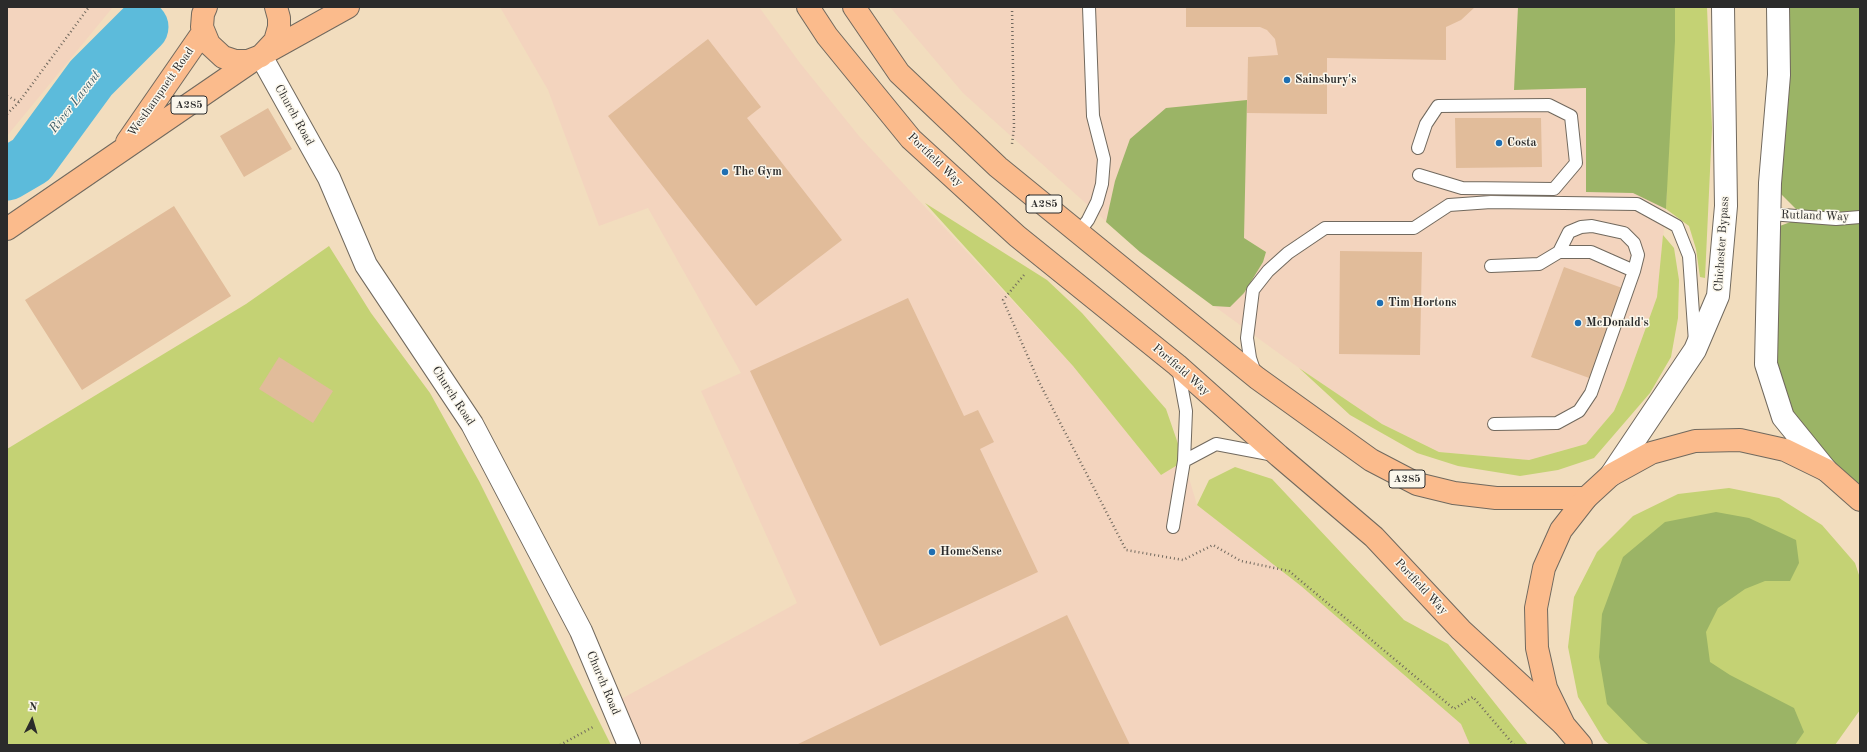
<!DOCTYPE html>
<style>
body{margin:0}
#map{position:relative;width:1867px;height:752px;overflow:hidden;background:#f2ddbe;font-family:"Old Standard TT",serif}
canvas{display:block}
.frame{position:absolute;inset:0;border:8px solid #2b2b2b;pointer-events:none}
.north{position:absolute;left:12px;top:700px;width:40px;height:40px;-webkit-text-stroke:3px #fbf7ec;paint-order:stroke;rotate:5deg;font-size:11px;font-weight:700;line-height:16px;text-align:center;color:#2b2b2b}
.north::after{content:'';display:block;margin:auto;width:14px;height:18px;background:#2b2b2b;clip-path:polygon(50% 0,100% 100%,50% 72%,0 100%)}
</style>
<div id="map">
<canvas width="1867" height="752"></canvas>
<div class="frame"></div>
<div class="north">N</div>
</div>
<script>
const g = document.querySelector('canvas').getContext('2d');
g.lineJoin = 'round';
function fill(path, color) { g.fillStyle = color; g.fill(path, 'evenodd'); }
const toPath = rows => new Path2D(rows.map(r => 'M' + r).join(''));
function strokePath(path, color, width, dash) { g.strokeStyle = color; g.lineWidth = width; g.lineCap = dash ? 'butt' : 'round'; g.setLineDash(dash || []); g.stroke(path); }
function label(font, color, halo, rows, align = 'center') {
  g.font = font + ' "Old Standard TT",serif'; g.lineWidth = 3; g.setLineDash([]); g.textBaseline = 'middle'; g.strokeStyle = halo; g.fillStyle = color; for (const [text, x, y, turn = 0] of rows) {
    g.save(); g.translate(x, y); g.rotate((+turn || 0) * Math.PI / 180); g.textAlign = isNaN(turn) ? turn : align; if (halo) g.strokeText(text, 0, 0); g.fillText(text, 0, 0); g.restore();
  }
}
fill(toPath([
 [7,7,113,7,7,136],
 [500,7,759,7,800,63,859,136,1073,366,1161,475,1184,461,1197,505,1301,586,1461,724,1470,745,633,745,612,704,797,603,701,391,741,373,648,208,599,226,548,90],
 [890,7,1675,7,1668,189,1657,297,1624,388,1614,411,1586,444,1529,460,1439,452,1382,424,1299,368,1140,252,963,93]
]), '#f3d4be');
fill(toPath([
 [1672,7,1707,7,1712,128,1705,278,1700,277,1696,249,1689,226,1666,209],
 [925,203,1047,280,1082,313,1166,409,1184,461,1161,475,1073,366],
 [1663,235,1674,248,1679,280,1678,318,1671,357,1650,393,1594,458,1558,470,1520,476,1458,466,1417,453,1350,415,1299,368,1382,424,1439,452,1529,460,1586,444,1614,411,1624,388,1657,297],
 [329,246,371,313,430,393,479,481,611,745,7,745,7,449,246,304],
 [1235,467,1272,479,1404,620,1448,644,1528,745,1470,745,1461,724,1301,586,1197,505,1209,480],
 [1729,488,1779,498,1822,525,1855,563,1860,578,1860,710,1835,745,1610,745,1604,740,1578,697,1568,647,1574,597,1597,552,1633,516,1678,494]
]), '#c4d274');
fill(toPath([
 [1518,7,1675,7,1675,41,1666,209,1633,193,1586,192,1586,88,1514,90],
 [1778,7,1860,7,1860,500,1783,417,1766,364,1769,230,1804,217,1770,183],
 [1247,100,1244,238,1266,252,1263,262,1244,293,1230,307,1213,306,1140,252,1106,222,1115,181,1130,139,1166,108],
 [1716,512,1749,518,1796,540,1799,563,1790,581,1765,581,1745,589,1718,608,1706,632,1710,662,1730,675,1794,708,1804,732,1795,745,1650,745,1642,740,1607,704,1599,657,1602,614,1623,557,1665,522]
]), '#9bb466');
strokePath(toPath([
 [7,174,31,160,91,78,142,27]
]), '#5cbbdb', 53);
fill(toPath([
 [1186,7,1475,7,1461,20,1446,27,1446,60,1327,58,1327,114,1247,113,1248,57,1278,55,1275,39,1267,30,1260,27,1186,27],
 [708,39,761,107,747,118,842,240,756,306,608,116],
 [268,108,292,149,244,177,220,136],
 [1455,118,1541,118,1542,167,1456,168],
 [174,206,231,296,82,390,25,300],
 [1340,251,1422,252,1420,355,1339,354],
 [1564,267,1625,289,1592,379,1531,357],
 [908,298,964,416,978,410,994,442,980,449,1038,572,880,646,750,371],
 [279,357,333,391,313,423,259,389],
 [1067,615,1130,745,796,745]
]), '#e1bc9a');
const service = toPath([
 [1418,148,1426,124,1438,106,1549,105,1571,116,1576,163,1554,189,1462,188,1419,175],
 [1770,214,1836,219,1860,217],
 [1079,232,1088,220,1097,202,1102,184,1104,159,1093,116,1089,7],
 [1559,252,1591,252,1634,271],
 [1491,266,1539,264,1559,252,1569,232,1581,227,1592,226,1624,233,1634,243,1638,255,1634,271,1591,393,1579,411,1557,423,1494,424],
 [1255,373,1250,358,1247,338,1253,290,1268,271,1288,253,1325,228,1414,228,1449,205,1491,202,1637,204,1677,226,1689,256,1695,342],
 [1184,461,1216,444,1274,455],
 [1173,527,1184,461,1186,411,1178,368]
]);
const minor = toPath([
 [261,56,329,178,366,265,472,424,581,631,629,745]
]);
const tertiary = toPath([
 [1778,7,1779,75,1770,183,1766,364,1783,417,1826,470],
 [1611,475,1695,350,1718,296,1726,206,1723,7]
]);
const primary = toPath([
 [206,7,203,14,202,27,209,44,223,57,235,61,248,61,261,56,275,41,279,27,279,18,276,7],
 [808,7,827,36,911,139,1017,236,1177,365,1279,456,1374,537,1461,630,1563,724],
 [854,7,899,73,998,167,1257,378,1371,460,1417,484,1454,493,1496,498,1586,498],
 [267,52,348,7],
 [127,142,203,32],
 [7,229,258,57]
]);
const trunk = toPath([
 [1581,745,1564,725,1546,688,1537,648,1536,608,1544,568,1561,530,1586,498,1611,475,1651,453,1695,441,1740,440,1785,450,1826,470,1860,500]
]);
strokePath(service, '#71695e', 14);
strokePath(minor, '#71695e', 24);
strokePath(tertiary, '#71695e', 24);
strokePath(primary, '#71695e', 24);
strokePath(trunk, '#71695e', 24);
strokePath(toPath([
 [1012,7,1014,128,1012,144],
 [7,96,19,102],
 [7,114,19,102,89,7],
 [1024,275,1003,300,1039,382,1126,550,1183,560,1213,545,1241,561,1289,571,1454,709,1473,697,1514,745],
 [560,745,593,727]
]), '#71695e', 2.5, [1, 3]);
strokePath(service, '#fff', 12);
strokePath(minor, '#fff', 22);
strokePath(tertiary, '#fff', 22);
strokePath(primary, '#fbbb8c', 22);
strokePath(trunk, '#fbbb8c', 22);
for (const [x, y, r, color] of [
 [1287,80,4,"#1f6fb2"],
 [1499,143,4,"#1f6fb2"],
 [725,172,4,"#1f6fb2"],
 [1380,303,4,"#1f6fb2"],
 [1578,323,4,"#1f6fb2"],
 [932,552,4,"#1f6fb2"]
]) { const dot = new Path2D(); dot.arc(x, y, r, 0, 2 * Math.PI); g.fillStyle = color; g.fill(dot); strokePath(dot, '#fbf7ec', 1.5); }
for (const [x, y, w] of [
 [189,105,36],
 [1044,204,36],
 [1407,479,36]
]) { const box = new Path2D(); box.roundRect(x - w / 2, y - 9, w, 18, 3); g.fillStyle = '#fbf7ec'; g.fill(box); strokePath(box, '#2b2b2b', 1); }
label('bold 11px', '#2b2b2b', null, [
 ["A285",189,105],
 ["A285",1044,204],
 ["A285",1407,479]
]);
label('bold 12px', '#2b2b2b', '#fbf7ec', [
 ["Sainsbury's",1295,80],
 ["Costa",1507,143],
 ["The Gym",733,172],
 ["Tim Hortons",1388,303],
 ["McDonald's",1586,323],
 ["HomeSense",940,552]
], 'left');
label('12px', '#2b2b2b', '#fbf7ec', [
 ["Westhampnett Road",161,92,-55],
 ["Church Road",294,115,61],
 ["Portfield Way",935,160,44],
 ["Rutland Way",1815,216,2],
 ["Chichester Bypass",1722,244,-86],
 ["Portfield Way",1181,370,41],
 ["Church Road",453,396,57],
 ["Portfield Way",1421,587,47],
 ["Church Road",603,683,67]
]);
label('italic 13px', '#3c5d69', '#fbf7ec', [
 ["River Lavant",75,102,-52]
]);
</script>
